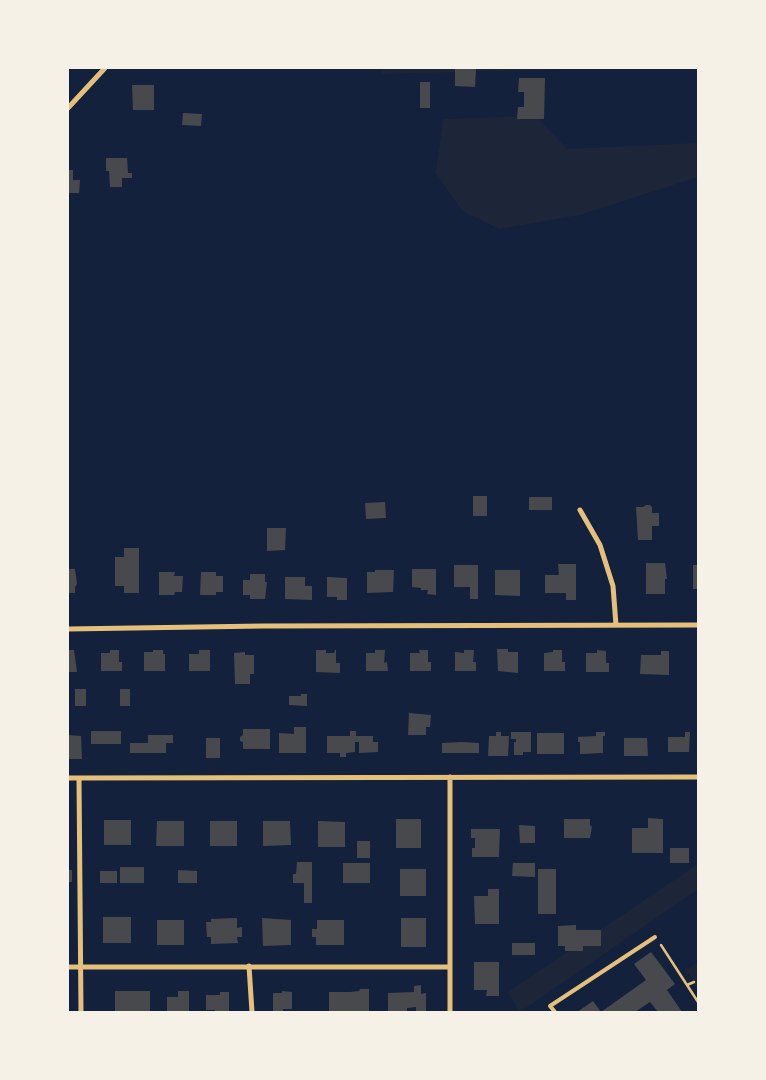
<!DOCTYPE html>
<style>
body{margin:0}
#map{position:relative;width:766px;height:1080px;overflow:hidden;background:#14213d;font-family:Figtree,sans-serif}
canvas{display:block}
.frame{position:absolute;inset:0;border:69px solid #f6f1e7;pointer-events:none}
</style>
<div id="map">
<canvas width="766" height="1080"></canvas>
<div class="frame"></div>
</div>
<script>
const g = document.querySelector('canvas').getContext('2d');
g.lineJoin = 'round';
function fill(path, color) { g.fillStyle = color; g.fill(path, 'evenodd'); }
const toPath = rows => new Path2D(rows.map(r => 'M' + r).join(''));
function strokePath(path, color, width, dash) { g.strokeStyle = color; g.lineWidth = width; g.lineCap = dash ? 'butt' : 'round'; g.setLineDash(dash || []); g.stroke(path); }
fill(toPath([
 [383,68,612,68,381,74],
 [536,116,567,149,698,143,698,177,580,215,499,229,462,211,436,173,443,119],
 [698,864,698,889,520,1012,508,992],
 [698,962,698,989,686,970]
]), '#1d2539');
fill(toPath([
 [455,69,476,69,475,87,455,86],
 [519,78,545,78,544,119,517,119,518,107,524,107,524,92,518,92],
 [420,82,430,82,430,108,420,108],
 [132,85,154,85,154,110,133,110],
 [183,113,202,114,201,126,182,125],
 [106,158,127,158,128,173,132,173,132,178,122,178,122,187,110,187,109,171,106,171],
 [68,170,73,170,73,180,80,180,79,193,68,193],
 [473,496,487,496,487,516,473,516],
 [529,497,552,497,552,510,529,510],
 [385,502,386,518,366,519,365,503],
 [646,505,650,505,652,507,652,513,659,513,659,526,652,526,652,540,638,540,636,507,643,507],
 [267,528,286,528,285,550,267,551],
 [124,548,139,548,139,593,124,593,124,586,115,586,115,557,124,557],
 [646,563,665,563,667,579,665,579,665,594,646,594],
 [558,564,576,564,576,600,566,600,566,593,545,593,545,575,559,575],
 [454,565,478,565,478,599,470,599,470,587,454,587],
 [693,565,698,565,698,589,693,589],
 [68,569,75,569,77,584,75,587,75,593,68,593],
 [412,569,436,569,436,595,427,594,428,590,421,590,421,588,412,587],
 [375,570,394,570,393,592,367,593,367,572,375,572],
 [495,570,520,570,520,596,495,595],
 [159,572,175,572,174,576,183,576,182,592,175,592,174,595,159,595],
 [201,572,216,572,216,576,223,576,223,592,216,592,216,595,200,595],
 [250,574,265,574,265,582,267,582,265,599,250,599,250,595,243,595,243,580,250,580],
 [285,577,305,577,305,586,312,586,312,600,285,599],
 [327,577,347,578,347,600,337,600,337,597,327,597],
 [497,649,508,649,508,652,518,652,518,673,498,671],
 [68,650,74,650,77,672,68,672],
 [110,650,119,650,119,662,122,662,122,671,101,671,101,653,110,653],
 [153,650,163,650,163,654,165,654,165,671,144,671,144,652,153,652],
 [199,650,210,650,210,671,189,671,189,654,199,654],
 [316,650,326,650,326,653,334,653,335,650,336,650,336,663,340,663,340,673,316,672],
 [375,650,385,650,384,663,387,662,388,671,366,671,366,653,375,653],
 [419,650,428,650,428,662,431,662,431,671,410,671,410,653,420,653],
 [464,650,474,650,473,662,476,662,476,671,455,671,455,652,464,653],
 [553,650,562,650,562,662,565,662,565,671,544,671,544,653,553,652],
 [597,650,606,651,606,663,609,663,609,672,586,672,586,653,597,653],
 [661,651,669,651,669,675,640,674,641,655,661,655],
 [245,652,245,655,254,655,254,674,250,674,250,684,235,684,234,653],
 [75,689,86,689,86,706,75,706],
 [120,689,130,689,130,706,120,706],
 [301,694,307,694,307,706,289,705,289,696,301,696],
 [409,713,431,715,430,727,426,727,426,735,408,735],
 [294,727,306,727,306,753,279,753,279,733,294,734],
 [243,729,270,729,270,749,243,749,243,742,240,741,240,737,243,735],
 [91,731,121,731,121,744,91,744],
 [350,731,356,731,356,736,373,736,373,742,378,742,378,752,359,753,359,742,355,742,355,752,346,753,346,757,340,757,340,753,327,753,327,736,350,736],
 [496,732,501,732,501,736,509,736,508,756,488,756,489,736,496,736],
 [511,732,531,732,531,752,523,752,523,755,514,755,514,742,516,742,516,739,511,739],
 [596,732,605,732,605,736,603,736,603,753,580,754,580,742,578,742,578,737,596,736],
 [685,732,690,732,689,752,668,752,668,737,685,737],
 [537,733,564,733,564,754,537,754],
 [68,735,81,736,82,759,68,759],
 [148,735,173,735,173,743,166,743,166,753,130,753,130,743,148,743],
 [206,738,220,738,220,758,206,758],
 [624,738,647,738,648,756,624,756],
 [461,742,479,743,479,753,442,753,442,743],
 [648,818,663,819,663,853,632,853,632,828,648,828],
 [396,819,421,819,421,848,396,848],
 [564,819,590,819,590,825,592,827,590,838,564,838],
 [104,820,131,820,131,845,104,845],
 [157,821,184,821,184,846,156,846],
 [210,821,237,821,237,846,210,846],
 [263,821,290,821,291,845,263,846],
 [318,821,345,822,345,847,318,847],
 [519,825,535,826,535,843,520,843],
 [471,829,500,829,499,857,472,857,472,848,475,848,475,838,471,838],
 [357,841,370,841,370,858,357,858],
 [670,848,689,848,689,863,670,863],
 [297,862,312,862,312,903,304,903,304,883,293,883,293,874,296,874],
 [343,863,370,863,370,883,343,883],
 [513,863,535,863,535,877,512,876],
 [120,867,144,867,144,883,120,883],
 [400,869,426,869,426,896,400,896],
 [538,869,556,869,556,914,538,914],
 [68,870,72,870,72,882,68,882],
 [178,870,197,871,197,883,178,883],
 [100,871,117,871,117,883,100,883],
 [488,889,499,889,499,924,475,924,474,896,488,896],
 [103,917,131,917,131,943,103,943],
 [237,918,237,928,242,927,242,937,237,937,238,943,211,944,211,937,207,937,206,922,211,922,211,919],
 [262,918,291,920,291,945,263,946],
 [401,918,426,918,426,947,401,947],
 [157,920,184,920,184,945,157,945],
 [317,920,344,920,344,945,316,945,316,937,312,937,312,929,317,929],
 [576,925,576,930,601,930,601,946,583,946,583,951,565,951,565,946,558,946,558,926],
 [512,943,535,943,535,955,512,955],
 [651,952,675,984,667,990,682,1012,658,1012,650,1002,635,1012,577,1012,593,1001,601,1012,646,980,634,964],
 [474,962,499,962,499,996,486,996,487,990,474,990],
 [421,985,421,994,426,993,426,1012,416,1012,416,1007,407,1008,407,1012,388,1012,388,993,414,992,414,986],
 [360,989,369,989,369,1012,329,1012,329,992,350,992,359,991],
 [115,991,150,991,150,1012,115,1012],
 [178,991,189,991,189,1012,167,1012,167,997,178,997],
 [282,991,292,992,292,1009,283,1009,283,1012,273,1012,273,993,282,993],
 [220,992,229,992,229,1012,215,1012,215,1010,206,1010,206,995,220,995]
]), '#48494c');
strokePath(toPath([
 [661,945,698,1002],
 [687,985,694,982]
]), '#e5c07b', 2.5);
strokePath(toPath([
 [555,1012,550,1006,655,937]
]), '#e5c07b', 4);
strokePath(toPath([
 [68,108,105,68],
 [580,510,600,545,613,586,616,625],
 [68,629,263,626,698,625],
 [68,778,698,777],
 [79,778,81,1012],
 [249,966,252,1012],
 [68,967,450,967],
 [450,1012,450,777]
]), '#e5c07b', 5);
</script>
